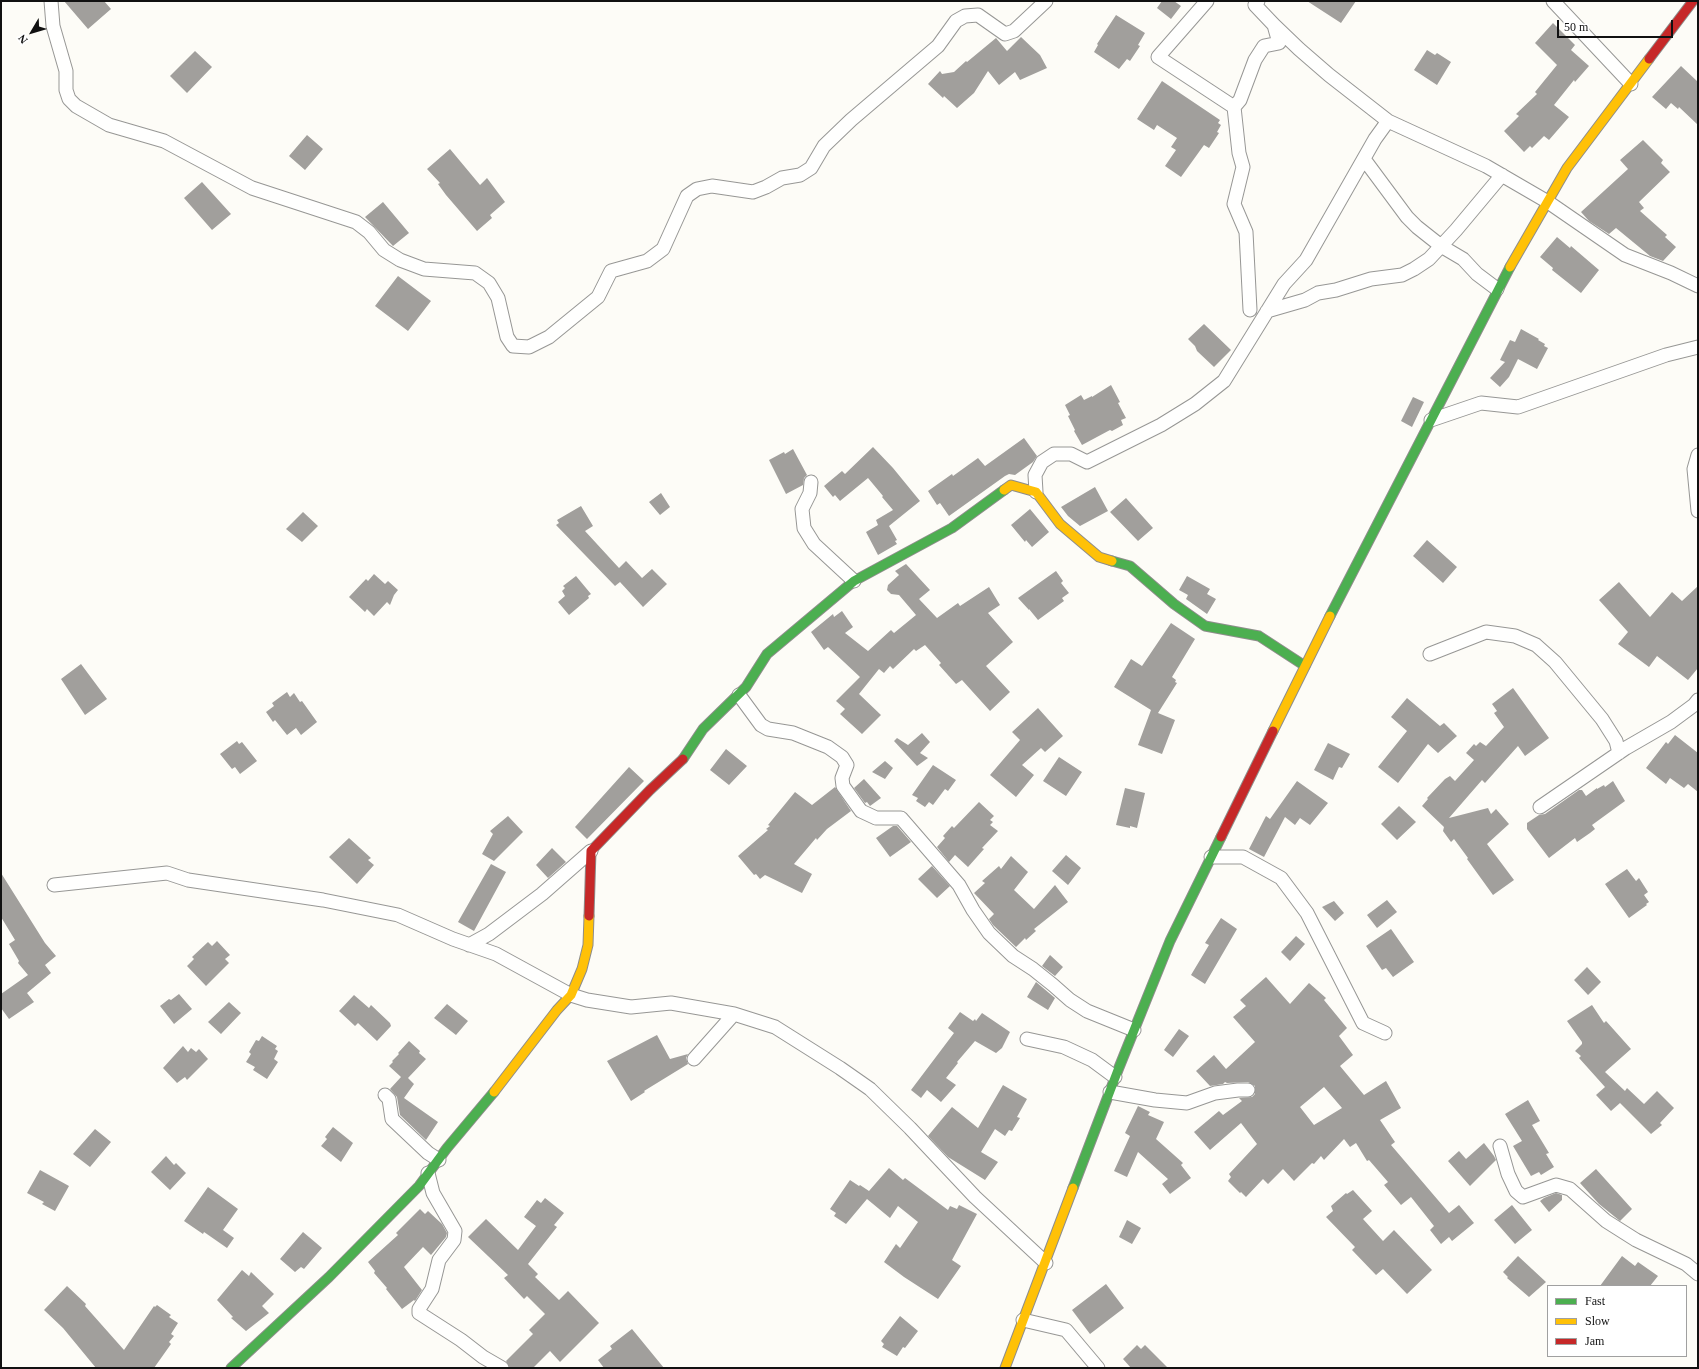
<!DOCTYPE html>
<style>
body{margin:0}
#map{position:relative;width:1699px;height:1369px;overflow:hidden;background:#fdfcf7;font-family:"Times New Roman",serif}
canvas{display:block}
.frame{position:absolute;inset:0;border:2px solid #111;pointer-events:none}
.legend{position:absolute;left:1547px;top:1285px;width:140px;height:72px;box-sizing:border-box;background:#fff;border:1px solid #a0a0a0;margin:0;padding:5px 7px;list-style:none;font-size:12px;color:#111}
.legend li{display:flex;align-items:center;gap:8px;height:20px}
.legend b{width:20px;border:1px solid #a0a0a0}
.north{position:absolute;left:12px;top:12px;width:40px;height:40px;-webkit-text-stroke:3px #fff;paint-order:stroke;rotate:232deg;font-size:11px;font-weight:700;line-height:16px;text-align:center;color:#111}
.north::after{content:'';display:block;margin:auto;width:14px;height:18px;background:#111;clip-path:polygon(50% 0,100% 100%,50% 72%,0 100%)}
.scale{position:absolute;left:1557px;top:20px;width:116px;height:18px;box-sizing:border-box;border:2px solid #111;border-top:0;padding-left:5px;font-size:12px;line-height:14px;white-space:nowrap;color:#111;-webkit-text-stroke:3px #fff;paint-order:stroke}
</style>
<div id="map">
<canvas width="1699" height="1369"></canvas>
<div class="frame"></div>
<ul class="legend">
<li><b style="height:5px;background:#4caf50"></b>Fast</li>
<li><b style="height:5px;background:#ffc107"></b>Slow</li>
<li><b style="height:5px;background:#c62828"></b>Jam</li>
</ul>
<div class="north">N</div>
<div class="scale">50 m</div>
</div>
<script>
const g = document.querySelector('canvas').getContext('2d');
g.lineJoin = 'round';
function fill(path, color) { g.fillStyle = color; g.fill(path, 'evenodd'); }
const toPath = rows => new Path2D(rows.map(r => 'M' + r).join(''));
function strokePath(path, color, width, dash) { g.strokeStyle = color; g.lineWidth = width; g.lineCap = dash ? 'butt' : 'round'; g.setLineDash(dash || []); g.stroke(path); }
fill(toPath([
 [64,1,104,1,111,9,88,29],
 [1162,1,1174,1,1181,6,1171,19,1157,8],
 [1307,1,1356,1,1341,23],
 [1116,15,1145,33,1138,45,1140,46,1130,61,1127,59,1119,69,1094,52,1098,45,1097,44],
 [1553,23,1575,45,1571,50,1589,66,1575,82,1574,80,1554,105,1569,117,1549,140,1544,136,1532,148,1530,146,1524,152,1504,131,1519,116,1516,114,1537,94,1535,92,1557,65,1535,43],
 [1021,37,1040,55,1047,68,1020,80,1015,72,999,85,988,71,974,93,957,108,944,96,943,98,928,84,940,71,942,74,954,72,966,61,967,62,996,38,1007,51],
 [1427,50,1435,55,1437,53,1451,62,1437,85,1414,70],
 [195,51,212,67,187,93,170,76],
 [1681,66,1698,82,1698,125,1679,107,1678,109,1671,103,1666,109,1652,97],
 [1162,81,1220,120,1218,123,1221,125,1217,132,1219,133,1209,148,1204,145,1181,177,1165,166,1176,150,1171,147,1177,138,1157,125,1154,130,1137,119],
 [307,135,323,149,305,170,289,156],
 [1643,140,1663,160,1661,163,1670,172,1639,202,1644,208,1640,211,1667,235,1665,237,1676,247,1663,261,1650,256,1616,228,1609,234,1589,221,1581,212,1628,169,1620,160],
 [450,149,480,185,487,178,505,202,490,215,492,218,477,231,446,195,438,184,440,183,427,169],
 [202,182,231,214,212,230,184,198],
 [383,202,409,233,393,246,365,217],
 [1557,237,1570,248,1571,246,1599,270,1581,293,1552,270,1553,268,1540,257],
 [398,276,431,301,408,331,375,306],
 [1204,324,1231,350,1214,367,1197,351,1195,346,1188,339],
 [1521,329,1539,339,1538,340,1545,344,1544,346,1548,348,1537,369,1518,359,1509,377,1500,387,1490,378,1505,362,1500,360,1510,340,1515,342],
 [1111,385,1120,402,1118,403,1126,418,1121,420,1123,425,1112,431,1110,430,1082,445,1074,431,1075,430,1068,416,1070,415,1065,405,1081,395,1084,400,1092,396,1092,397],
 [1413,397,1424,402,1412,427,1401,421],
 [1024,438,1037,456,1033,462,1015,475,1009,474,1005,476,949,516,940,503,937,505,928,491,952,474,953,476,978,458,985,466],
 [873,447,893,468,920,501,889,526,897,540,895,541,897,544,878,555,866,532,878,525,876,520,893,510,882,497,883,496,868,478,840,501,835,495,833,497,824,486,842,471,845,474],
 [793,449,807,475,804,478,803,485,786,494,769,460,784,452,785,454],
 [1095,487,1108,511,1080,526,1068,516,1061,507],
 [661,493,670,507,660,515,649,502],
 [1126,498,1153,528,1138,541,1110,512],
 [581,506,593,526,585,531,619,568,626,561,642,578,652,569,667,584,643,607,620,582,615,586,556,525,559,523,557,520],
 [1030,509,1049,532,1032,547,1026,540,1025,542,1011,525],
 [303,512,318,526,302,542,286,529],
 [1427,540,1457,567,1443,583,1413,556],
 [906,564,930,590,919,599,937,618,958,603,960,606,989,587,1000,605,988,613,1013,642,986,666,1010,692,990,711,962,680,956,684,939,665,941,663,925,645,916,651,914,649,893,669,890,666,884,673,879,669,859,694,881,715,862,734,840,714,845,709,836,701,860,677,828,647,824,650,811,632,833,614,834,617,842,611,853,627,845,633,868,651,891,630,894,633,916,615,899,595,891,594,887,590,888,585,899,575,895,571],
 [1056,571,1063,581,1061,583,1069,593,1062,598,1064,601,1038,620,1029,609,1029,610,1018,598],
 [374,574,385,584,388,581,398,590,394,595,390,605,387,602,374,616,367,609,365,612,349,597,366,579,368,581],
 [576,576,591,594,588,596,589,598,569,615,558,602,565,596,562,591,565,588,563,586],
 [1187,576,1210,589,1207,594,1216,599,1207,614,1186,599,1188,595,1179,590],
 [1619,582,1650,617,1672,592,1682,601,1698,586,1698,668,1688,680,1657,656,1649,667,1618,644,1628,632,1599,600],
 [1171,623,1195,639,1172,677,1176,680,1175,682,1177,683,1158,713,1175,720,1162,754,1138,745,1151,710,1114,687,1131,659,1142,666],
 [81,664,107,699,85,715,61,679],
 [1513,688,1549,738,1525,756,1518,746,1485,783,1482,780,1449,818,1488,808,1491,814,1496,809,1509,824,1487,844,1514,880,1493,895,1467,859,1468,858,1454,839,1451,842,1443,831,1444,827,1422,806,1428,799,1427,798,1445,779,1450,776,1455,781,1474,760,1466,753,1474,744,1476,746,1480,742,1486,746,1504,727,1494,713,1497,711,1492,704],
 [287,692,290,697,294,693,300,702,302,701,317,722,301,735,296,728,287,735,275,720,273,722,266,712,274,706,272,703],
 [1407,698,1440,726,1444,723,1457,736,1438,753,1428,744,1398,783,1378,767,1407,731,1391,717],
 [1038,708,1063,736,1045,752,1041,748,1022,765,1034,775,1016,797,990,775,1020,740,1012,732],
 [922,733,930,742,920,753,928,758,917,766,894,741,897,738,908,745],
 [1675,735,1698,753,1698,792,1688,784,1684,788,1670,778,1666,784,1646,768,1666,742,1668,744],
 [237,741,239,744,242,742,257,761,240,774,235,767,232,769,220,754],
 [1328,743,1350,754,1342,768,1339,767,1333,780,1314,770],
 [726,749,747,766,729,785,710,770],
 [1059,757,1082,772,1066,796,1043,781],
 [885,761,893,768,885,779,872,772],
 [933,765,956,780,948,791,945,789,933,805,929,802,925,807,916,801,918,798,912,795],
 [629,767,644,781,587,839,575,827],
 [864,779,881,798,870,806,867,802,865,803,854,788],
 [1297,781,1328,803,1310,825,1300,818,1295,825,1285,817,1264,857,1249,849,1266,816,1270,819],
 [1613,781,1625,801,1592,825,1595,829,1590,833,1577,842,1575,838,1549,858,1527,829,1527,823,1539,815,1545,814,1579,790,1582,790,1586,796,1597,788,1597,789,1604,785,1605,787],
 [835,787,851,811,827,829,817,840,816,838,794,864,812,874,802,893,765,875,760,879,756,874,754,875,738,856,768,830,766,829,770,826,768,825,795,792,812,805],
 [1125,788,1145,793,1137,828,1130,826,1130,828,1116,825],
 [979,802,994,816,990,820,993,822,990,825,998,831,982,848,984,849,968,867,955,855,949,862,937,847,945,838,943,836,952,826,954,828],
 [1399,806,1416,822,1397,840,1381,824],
 [508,816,523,832,494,861,482,854,493,834,490,831],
 [893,826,897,826,911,842,890,857,876,838],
 [349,838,371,858,368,860,374,865,357,884,329,857],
 [552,848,566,862,548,878,536,865],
 [1066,855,1081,868,1068,885,1052,871],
 [1011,856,1028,872,1014,890,1034,909,1055,885,1068,902,1034,929,1036,931,1026,940,1025,938,1016,947,993,925,989,919,994,914,974,893,985,883,982,881,999,866,1001,869],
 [491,864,506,872,474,931,458,922],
 [932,866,950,886,937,898,918,879],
 [1627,869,1636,881,1639,878,1648,892,1644,895,1649,902,1646,904,1647,905,1629,918,1605,884],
 [1,873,45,943,56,956,45,965,51,973,27,993,34,1002,9,1019,1,1008,1,994,28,975,18,963,19,961,9,944,15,940,1,917],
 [1387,900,1397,912,1377,928,1367,915],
 [1334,901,1344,913,1335,921,1322,907],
 [1221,918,1237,929,1205,984,1191,975,1209,945,1205,943],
 [1391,929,1414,962,1393,977,1386,968,1382,970,1366,946],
 [1296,936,1305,944,1290,961,1281,952],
 [217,941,230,955,225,959,229,963,206,986,187,966,194,959,192,957,208,942,212,946],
 [1050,955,1063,967,1055,976,1042,966],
 [1587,967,1601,982,1588,995,1574,980],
 [1266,977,1290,1004,1309,983,1326,998,1324,1000,1347,1028,1339,1036,1353,1055,1340,1066,1364,1095,1386,1081,1401,1108,1380,1120,1395,1142,1391,1145,1449,1213,1459,1205,1474,1223,1452,1241,1449,1237,1441,1244,1430,1230,1434,1226,1411,1197,1401,1205,1384,1185,1388,1182,1369,1160,1367,1161,1356,1143,1350,1147,1344,1139,1324,1160,1321,1156,1314,1164,1312,1163,1294,1181,1283,1169,1268,1184,1263,1179,1246,1197,1241,1192,1240,1193,1228,1181,1231,1177,1229,1174,1257,1144,1241,1123,1210,1150,1194,1132,1219,1111,1223,1115,1242,1101,1239,1098,1252,1097,1255,1094,1255,1086,1248,1082,1227,1083,1225,1082,1223,1084,1210,1086,1196,1071,1214,1055,1226,1069,1255,1042,1233,1017,1246,1006,1240,1000],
 [1324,1087,1342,1108,1314,1125,1300,1107],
 [1036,982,1055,998,1048,1010,1027,997],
 [179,994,192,1009,174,1024,160,1006,169,999,171,1000],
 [354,995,369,1008,371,1005,390,1023,391,1026,377,1041,358,1023,355,1026,339,1011],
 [229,1002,241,1013,221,1034,208,1022],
 [447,1004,468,1021,456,1035,434,1018],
 [1592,1005,1604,1023,1606,1021,1631,1049,1605,1072,1625,1091,1627,1088,1644,1104,1657,1091,1674,1108,1660,1123,1662,1125,1651,1134,1620,1103,1611,1111,1596,1095,1605,1087,1579,1058,1581,1056,1575,1051,1582,1044,1582,1042,1567,1021],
 [960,1012,973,1021,975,1019,976,1021,982,1013,1010,1032,1002,1048,996,1053,975,1041,957,1062,958,1063,946,1078,956,1085,941,1102,927,1090,921,1098,911,1090,954,1033,948,1028],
 [1179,1029,1189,1036,1173,1057,1164,1050],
 [657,1035,670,1059,688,1054,686,1058,688,1064,644,1091,645,1092,631,1101,607,1061],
 [262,1036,277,1046,275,1049,278,1051,274,1059,278,1062,267,1079,253,1070,255,1067,246,1062,251,1054,249,1052,256,1040,259,1041],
 [409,1041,420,1051,419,1053,426,1059,408,1078,414,1084,404,1098,438,1122,426,1140,400,1115,397,1097,390,1089,401,1077,389,1066,393,1062,392,1061,399,1054,398,1053],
 [183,1046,188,1052,191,1048,196,1052,199,1049,208,1059,187,1080,185,1077,177,1083,163,1068],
 [1003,1085,1027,1099,1017,1117,1020,1118,1012,1131,1009,1130,1005,1136,995,1129,981,1152,998,1162,985,1180,948,1157,928,1136,952,1107,978,1128],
 [1528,1100,1540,1121,1532,1125,1549,1153,1546,1154,1554,1167,1541,1175,1539,1172,1531,1176,1513,1146,1522,1141,1505,1114],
 [1138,1106,1150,1112,1148,1115,1164,1122,1156,1139,1183,1163,1181,1165,1191,1178,1170,1194,1162,1184,1168,1179,1138,1152,1127,1177,1114,1171,1130,1136,1125,1133],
 [333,1127,353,1143,341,1162,321,1146,327,1139,325,1137],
 [95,1129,111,1142,90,1167,73,1154],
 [1484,1143,1494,1156,1496,1160,1470,1186,1448,1161,1459,1151,1466,1159],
 [166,1156,174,1165,176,1163,186,1173,170,1190,151,1172],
 [889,1168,903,1180,905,1178,948,1210,950,1206,957,1209,959,1205,977,1214,952,1260,961,1266,938,1299,904,1277,884,1262,896,1244,900,1248,918,1222,898,1206,890,1218,867,1199,846,1224,834,1216,836,1213,830,1209,850,1180,859,1186,860,1185,869,1191],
 [1596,1169,1632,1209,1620,1221,1599,1204,1580,1183],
 [40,1170,69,1186,55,1211,42,1204,44,1202,27,1193],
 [208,1187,238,1209,223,1230,234,1238,227,1248,204,1232,203,1234,184,1221],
 [1353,1190,1372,1211,1363,1219,1383,1241,1394,1230,1432,1270,1407,1294,1383,1269,1376,1275,1352,1250,1355,1247,1326,1217,1333,1211,1331,1206,1346,1193,1347,1194],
 [1556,1193,1562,1195,1562,1200,1549,1212,1540,1201,1544,1198],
 [545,1198,564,1213,554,1225,557,1227,528,1264,538,1274,535,1277,559,1300,568,1291,599,1323,560,1362,550,1351,533,1368,510,1368,506,1361,533,1334,529,1330,545,1314,527,1296,524,1299,504,1278,508,1275,468,1237,486,1219,518,1250,536,1226,524,1217,537,1200,541,1203],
 [1512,1205,1532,1230,1515,1244,1494,1220],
 [420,1209,425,1214,428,1211,442,1224,447,1233,446,1237,431,1255,423,1247,404,1267,422,1290,415,1301,414,1300,402,1309,386,1289,387,1288,374,1273,375,1271,368,1262,398,1235,396,1233],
 [1127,1220,1141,1228,1132,1244,1119,1237],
 [303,1232,322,1248,304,1269,301,1267,295,1272,280,1259],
 [1518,1256,1546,1282,1529,1297,1507,1278,1508,1277,1503,1272],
 [1622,1256,1635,1266,1638,1262,1658,1276,1650,1286,1600,1286],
 [242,1270,249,1276,251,1272,274,1294,262,1306,269,1313,246,1331,231,1318,233,1317,217,1300],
 [1106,1284,1124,1308,1090,1334,1072,1310],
 [67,1286,86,1304,85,1306,124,1350,154,1306,155,1307,157,1305,171,1315,169,1317,178,1323,171,1334,174,1336,169,1342,171,1344,154,1368,96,1368,63,1328,44,1310],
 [900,1316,918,1331,905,1348,903,1347,897,1356,882,1347,884,1344,881,1341],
 [632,1329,664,1368,604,1368,598,1360,612,1349,610,1346],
 [1137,1345,1141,1349,1145,1345,1168,1368,1131,1368,1123,1359]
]), '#a19f9c');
const street = toPath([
 [51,1,53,26,66,71,66,90,69,99,76,106,109,125,164,141,252,188,356,222,369,232,384,250,400,260,424,269,475,273,489,283,498,298,507,337,513,346,529,347,549,337,598,297,611,271,647,261,663,249,687,196,697,189,712,186,753,192,766,187,782,178,800,175,811,168,824,146,851,120,938,46,956,21,965,16,978,15,1005,34,1014,31,1046,1],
 [1207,1,1158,57,1234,107],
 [1553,1,1631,84],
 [1388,121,1486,166,1548,202,1625,255,1671,273,1698,286],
 [1364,159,1407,217,1417,227,1441,246,1463,259,1477,274,1497,289],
 [1250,310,1246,232,1234,204,1243,167,1239,153,1234,107,1240,100,1255,60,1264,46,1279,43,1274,25,1255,5,1258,1],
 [1267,311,1305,300,1318,293,1336,290,1371,279,1402,275,1414,269,1429,259,1456,230,1502,175],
 [1431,420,1481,403,1518,407,1666,355,1698,347],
 [1698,455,1694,469,1698,511],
 [811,482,810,493,802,509,804,528,814,544,854,581],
 [1036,492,1035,475,1042,462,1054,454,1071,454,1087,462,1161,425,1195,404,1224,381,1284,284,1306,260,1375,139,1388,121,1329,75,1299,49,1274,25],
 [1430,654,1486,632,1515,636,1536,645,1555,662,1602,719,1616,741,1619,753],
 [739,695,761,725,768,729,793,733,828,747,842,757,847,765,842,778,843,786,861,811,876,818,901,818,959,885,973,910,989,933,1013,956,1033,969,1053,985,1070,1000,1087,1011,1134,1030],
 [1540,807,1626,748,1671,722,1694,705,1698,700],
 [1211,857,1243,857,1281,878,1307,913,1363,1023,1385,1033],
 [54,885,167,873,188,880,323,900,398,915,453,939,496,954,571,995,587,1000,631,1007,671,1003,734,1014,775,1027,840,1068,870,1089,910,1128,975,1197,1046,1263],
 [469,945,489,934,542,894,591,851],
 [1027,1039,1064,1047,1092,1060,1115,1077],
 [694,1059,734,1014],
 [1110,1092,1155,1100,1187,1103,1215,1093,1238,1090,1248,1090],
 [385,1095,389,1099,392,1119,428,1153,439,1160],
 [1500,1146,1508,1174,1516,1191,1523,1197,1556,1185,1570,1189,1606,1221,1636,1240,1686,1264,1698,1274],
 [428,1173,433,1193,455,1231,454,1240,439,1260,432,1289,419,1309,419,1313,461,1340,483,1357,502,1368],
 [1023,1320,1066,1330,1098,1368]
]);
const fast = toPath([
 [1112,561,1130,566,1174,604,1205,626,1259,636,1305,666],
 [1330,616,1510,267],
 [683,759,703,729,746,687,767,654,854,581,952,528,1004,490],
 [1073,1188,1118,1070,1170,941,1221,837],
 [231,1368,329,1277,419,1186,447,1148,494,1092]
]);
const slow = toPath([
 [1510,267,1567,168,1649,59],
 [1004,490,1011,485,1036,492,1060,524,1099,557,1112,561],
 [1273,731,1330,616],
 [494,1092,557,1010,571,995,582,969,588,945,589,916],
 [1005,1368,1073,1188]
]);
const jam = toPath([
 [1649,59,1693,1],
 [1221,837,1273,731],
 [589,916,591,851,650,790,683,759]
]);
strokePath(street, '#979795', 15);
strokePath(fast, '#8e8d8b', 11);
strokePath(slow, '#8e8d8b', 11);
strokePath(jam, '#8e8d8b', 11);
strokePath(street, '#fffffe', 13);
strokePath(fast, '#4caf50', 9);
strokePath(slow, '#ffc107', 9);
strokePath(jam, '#c62828', 9);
</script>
